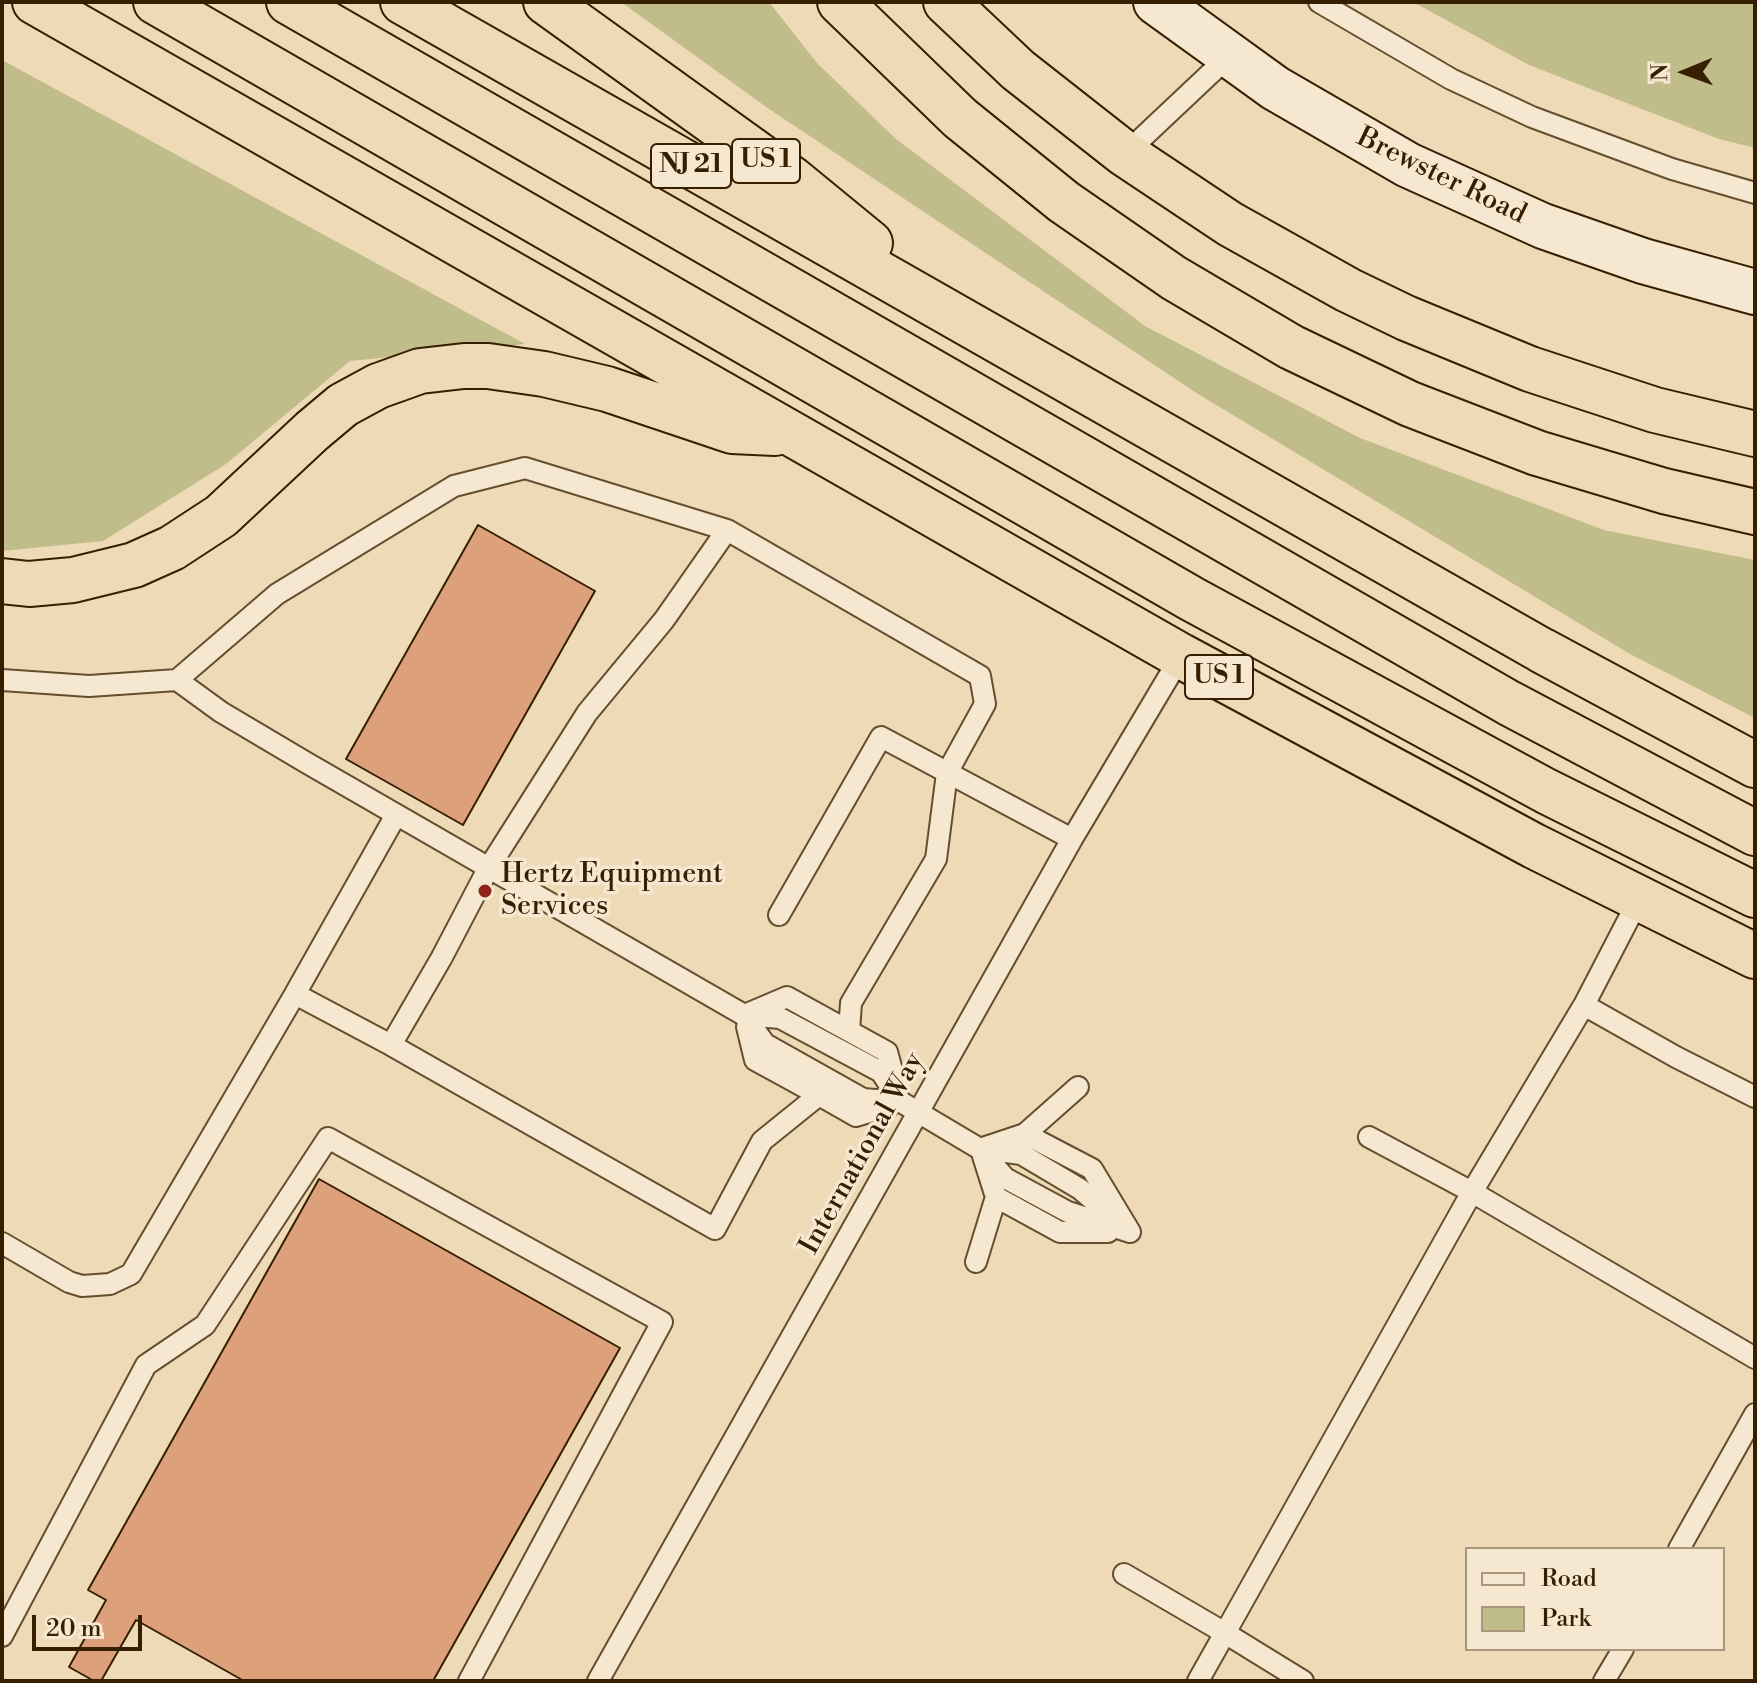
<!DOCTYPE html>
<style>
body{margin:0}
#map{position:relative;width:1757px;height:1683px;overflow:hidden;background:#efdab7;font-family:"Libre Bodoni",serif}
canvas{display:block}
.frame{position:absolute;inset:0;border:4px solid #361f01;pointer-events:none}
.legend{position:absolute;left:1465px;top:1547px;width:260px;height:104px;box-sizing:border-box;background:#f5e7d0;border:2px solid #a9977d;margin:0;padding:10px 14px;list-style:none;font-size:24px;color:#361f01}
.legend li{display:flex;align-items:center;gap:16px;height:40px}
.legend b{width:40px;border:2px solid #a9977d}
.north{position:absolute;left:1645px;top:32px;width:80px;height:80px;-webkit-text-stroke:6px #f5e7d0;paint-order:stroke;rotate:269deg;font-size:22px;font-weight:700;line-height:32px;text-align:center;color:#361f01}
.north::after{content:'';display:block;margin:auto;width:28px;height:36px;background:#361f01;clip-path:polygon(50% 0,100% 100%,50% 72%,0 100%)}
.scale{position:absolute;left:32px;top:1615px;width:110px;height:36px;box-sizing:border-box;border:4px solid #361f01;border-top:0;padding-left:10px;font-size:24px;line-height:28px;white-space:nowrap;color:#361f01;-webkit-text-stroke:6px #f5e7d0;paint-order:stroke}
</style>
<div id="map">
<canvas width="1757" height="1683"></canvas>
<div class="frame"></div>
<ul class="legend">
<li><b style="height:10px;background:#f5e7d0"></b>Road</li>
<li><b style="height:22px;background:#c0bd8a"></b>Park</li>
</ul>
<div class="north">N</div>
<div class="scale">20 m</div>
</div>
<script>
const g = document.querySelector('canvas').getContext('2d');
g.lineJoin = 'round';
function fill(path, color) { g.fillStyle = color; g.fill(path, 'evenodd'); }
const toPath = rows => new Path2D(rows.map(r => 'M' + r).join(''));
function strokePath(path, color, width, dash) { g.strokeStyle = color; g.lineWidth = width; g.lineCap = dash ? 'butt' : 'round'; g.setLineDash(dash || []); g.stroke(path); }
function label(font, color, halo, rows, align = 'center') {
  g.font = font + ' "Libre Bodoni",serif'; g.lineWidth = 7; g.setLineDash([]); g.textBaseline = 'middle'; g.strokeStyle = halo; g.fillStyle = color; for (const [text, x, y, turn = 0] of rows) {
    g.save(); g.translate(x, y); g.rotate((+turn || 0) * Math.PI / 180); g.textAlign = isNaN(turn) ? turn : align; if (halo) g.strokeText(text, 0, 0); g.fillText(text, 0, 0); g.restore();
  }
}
fill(toPath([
 [621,2,769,2,817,63,896,139,1145,326,1360,438,1604,530,1755,560,1755,718,1630,654,1198,394,769,109],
 [1413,2,1755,2,1755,148,1719,139,1529,65],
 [2,60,525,344,350,361,226,464,103,541,2,551]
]), '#c0bd8a');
const building = toPath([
 [478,525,595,591,463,825,346,759,478,525],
 [319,1179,620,1348,433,1681,244,1681,136,1620,101,1681,94,1681,69,1667,106,1600,88,1590,319,1179]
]);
fill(building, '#dca17a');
strokePath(building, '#361f01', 2);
const lane = toPath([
 [1319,2,1451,79,1532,117,1672,169,1755,193],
 [1125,154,1229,56],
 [2,680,89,686,177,680,277,594,454,486,525,468,727,530,980,676,985,704,947,773,936,859,851,1003,849,1031],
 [177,680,221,712,307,763,744,1015,765,1044,863,1099,901,1102],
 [779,915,881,737,1072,839],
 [295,994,396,815],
 [1584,1005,1639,899],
 [747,1014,787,997,887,1052,896,1085],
 [744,1015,780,1018,881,1072,901,1102,980,1149,1005,1178,1068,1212,1130,1232],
 [747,1027,755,1060,819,1095,856,1116,889,1106],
 [391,1045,442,957,488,869,587,713,664,620,727,530],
 [1025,1134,1078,1087],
 [1369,1137,1472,1192,1584,1005,1676,1057,1755,1097],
 [980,1149,1025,1134,1092,1169,1130,1232],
 [984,1149,1021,1154,1080,1189,1115,1219],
 [983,1156,996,1197,1060,1232,1108,1232],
 [2,1243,69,1282,82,1286,110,1284,131,1274,295,994,391,1045,715,1229,762,1141,819,1095],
 [976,1262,996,1197],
 [1679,1549,1755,1414],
 [1124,1574,1225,1633,1198,1681],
 [2,1636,146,1365,205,1325,328,1138,662,1322,469,1681],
 [598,1681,1072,839,1181,656],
 [1303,1681,1225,1633,1472,1192,1755,1358],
 [1604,1681,1623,1649]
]);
const secondary = toPath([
 [1156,2,1275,88,1408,165,1543,226,1643,261,1755,292]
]);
const highway = toPath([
 [35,2,1181,656,1534,846,1755,956],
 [156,2,1192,599,1546,791,1755,895],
 [289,2,1509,703,1755,833],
 [403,2,1541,650,1755,765],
 [546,2,792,179,870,243],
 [840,2,960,118,1064,202,1174,278,1291,347,1410,404,1537,453,1664,491,1755,512],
 [946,2,1018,70,1125,154,1230,224,1348,290,1406,318,1530,369,1655,410,1755,434],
 [2,581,29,584,73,580,134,565,172,548,221,516,312,431,343,405,378,386,420,371,464,366,488,366,544,374,607,389,732,431,775,433]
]);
strokePath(lane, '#644e2e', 24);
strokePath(secondary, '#361f01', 48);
strokePath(highway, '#361f01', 48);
strokePath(lane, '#f5e7d0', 20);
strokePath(secondary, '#f5e7d0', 44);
strokePath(highway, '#efdab7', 44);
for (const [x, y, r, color] of [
 [485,891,8,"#8f2418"]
]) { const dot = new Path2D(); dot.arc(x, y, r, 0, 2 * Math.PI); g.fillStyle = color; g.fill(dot); strokePath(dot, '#f5e7d0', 3); }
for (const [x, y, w] of [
 [766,161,68],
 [691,166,80],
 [1219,677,68]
]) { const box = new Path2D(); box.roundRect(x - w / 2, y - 22, w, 44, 6); g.fillStyle = '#f5e7d0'; g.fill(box); strokePath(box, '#361f01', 2); }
label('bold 26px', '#361f01', null, [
 ["US 1",766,161],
 ["NJ 21",691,166],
 ["US 1",1219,677]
]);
label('28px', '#361f01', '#f5e7d0', [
 ["Brewster Road",1441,177,26],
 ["International Way",863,1154,-61]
]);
label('28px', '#361f01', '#f5e7d0', [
 ["Hertz Equipment",501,875],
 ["Services",501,907]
], 'left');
</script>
